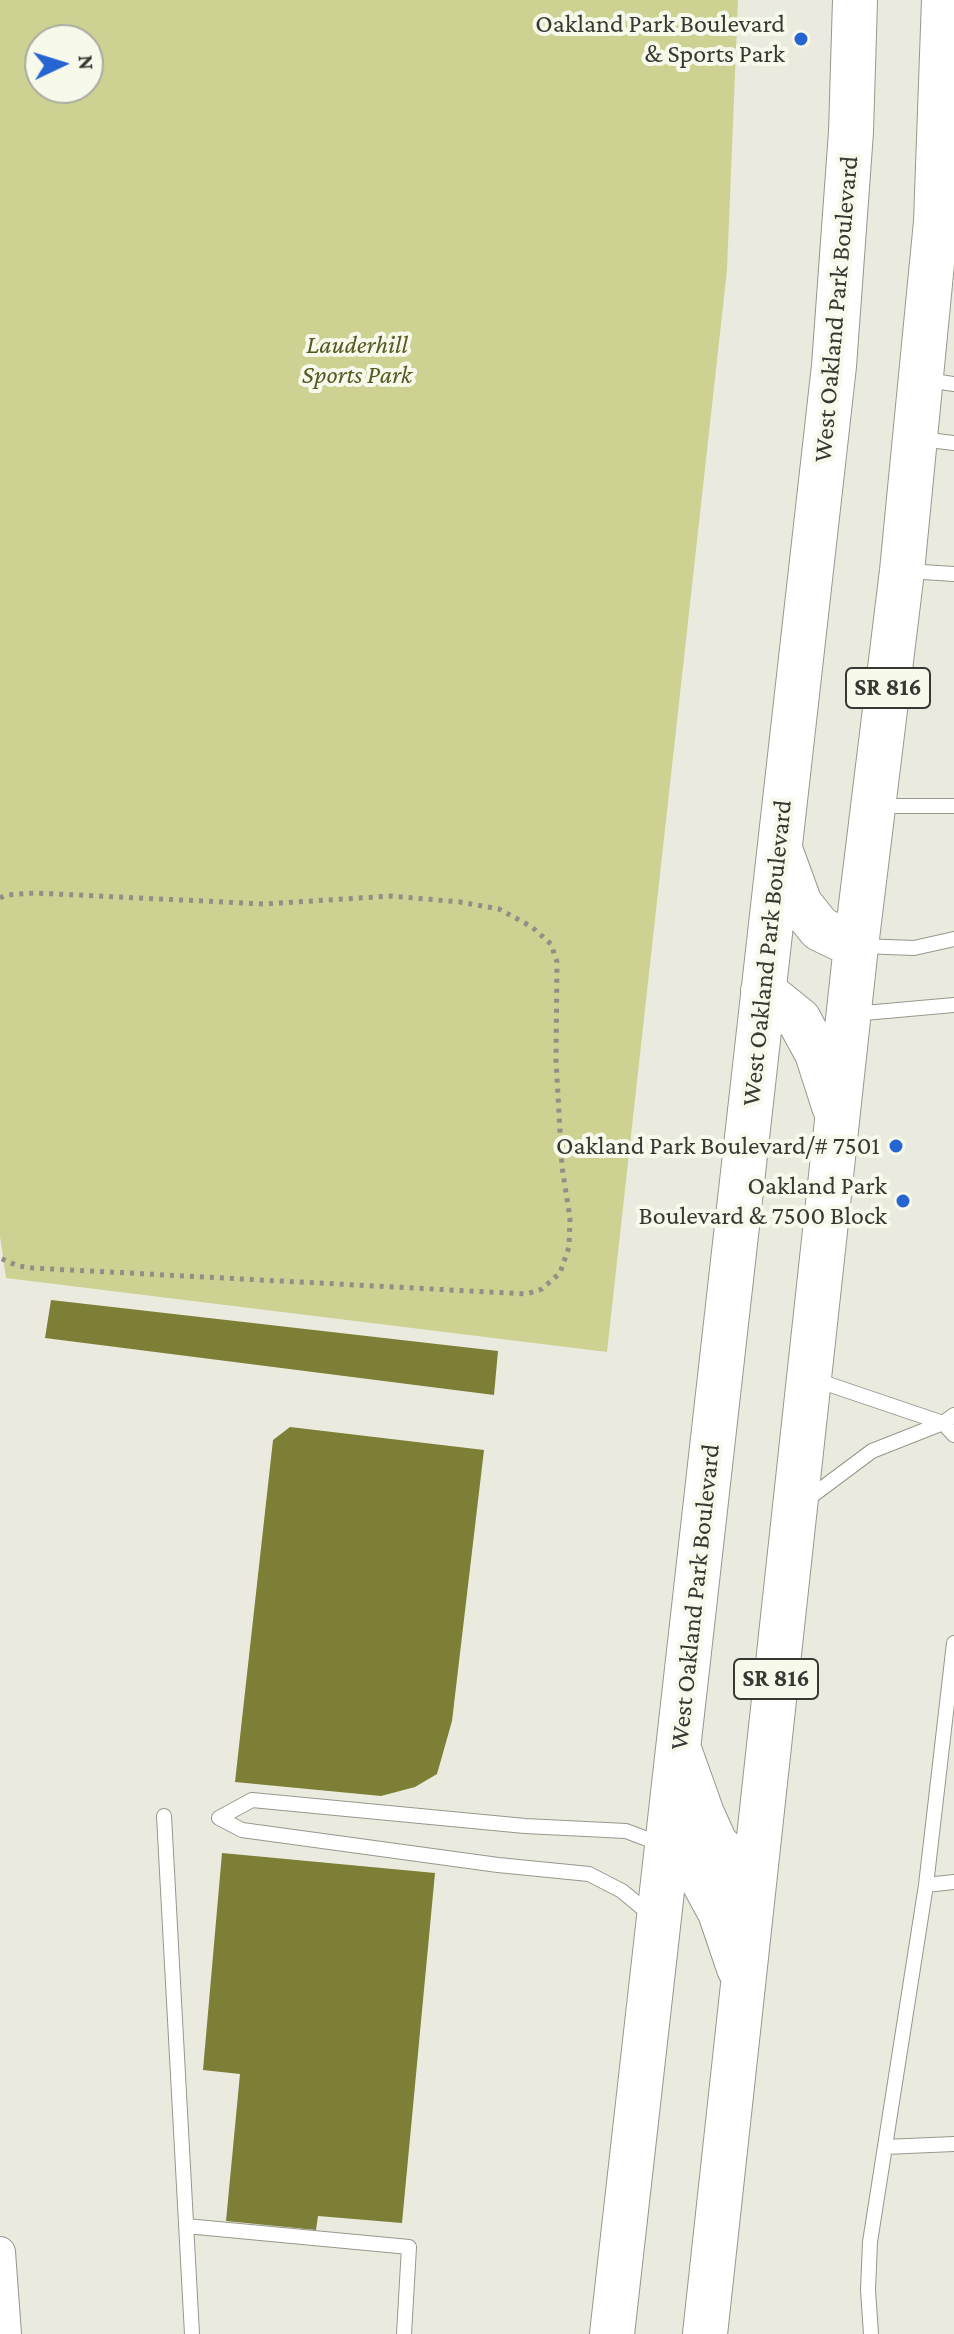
<!DOCTYPE html>
<style>
body{margin:0}
#map{position:relative;width:954px;height:2334px;overflow:hidden;background:#eaebde;font-family:"Crimson Pro",serif}
canvas{display:block}
.north{position:absolute;left:24px;top:24px;width:80px;height:80px;box-sizing:border-box;background:#f7f9eb;border:2px solid #abaca1;border-radius:50%;rotate:86deg;font-size:22px;font-weight:700;line-height:32px;text-align:center;color:#383833}
.north::after{content:'';display:block;margin:auto;width:28px;height:36px;background:#2664d1;clip-path:polygon(50% 0,100% 100%,50% 72%,0 100%)}
</style>
<div id="map">
<canvas width="954" height="2334"></canvas>
<div class="north">N</div>
</div>
<script>
const g = document.querySelector('canvas').getContext('2d');
g.lineJoin = 'round';
function fill(path, color) { g.fillStyle = color; g.fill(path, 'evenodd'); }
const toPath = rows => new Path2D(rows.map(r => 'M' + r).join(''));
function strokePath(path, color, width, dash) { g.strokeStyle = color; g.lineWidth = width; g.lineCap = dash ? 'butt' : 'round'; g.setLineDash(dash || []); g.stroke(path); }
function label(font, color, halo, rows, align = 'center') {
  g.font = font + ' "Crimson Pro",serif'; g.lineWidth = 8; g.setLineDash([]); g.textBaseline = 'middle'; g.strokeStyle = halo; g.fillStyle = color; for (const [text, x, y, turn = 0] of rows) {
    g.save(); g.translate(x, y); g.rotate((+turn || 0) * Math.PI / 180); g.textAlign = isNaN(turn) ? turn : align; if (halo) g.strokeText(text, 0, 0); g.fillText(text, 0, 0); g.restore();
  }
}
fill(toPath([
 [0,0,738,0,727,270,607,1352,6,1278,0,1236],
 [40,40,88,40,88,88,40,88]
]), '#cdd191');
fill(toPath([
 [51,1300,498,1351,494,1395,45,1338],
 [290,1427,484,1450,452,1721,437,1774,415,1787,381,1796,235,1782,273,1440],
 [222,1853,435,1873,402,2223,318,2216,316,2230,226,2221,240,2074,203,2070]
]), '#7c7f35');
const lane = toPath([
 [927,380,954,384],
 [920,439,954,443],
 [907,571,954,574],
 [879,806,954,806],
 [861,946,914,948,954,939],
 [853,1014,954,1005],
 [813,1379,943,1423,954,1435],
 [805,1501,872,1451,943,1423,954,1415],
 [164,1816,192,2334],
 [219,1818,242,1830,498,1865,589,1874,622,1891,652,1916],
 [219,1818,252,1800,525,1826,626,1831,663,1845],
 [926,1885,954,1882],
 [885,2147,954,2144],
 [186,2226,409,2247,404,2334],
 [871,2334,868,2290,870,2242,926,1885,954,1643]
]);
const street = toPath([
 [0,2252,6,2334]
]);
const primary = toPath([
 [781,852,800,904,820,929,856,946],
 [763,991,799,1020,817,1053,834,1106],
 [681,1755,702,1814,716,1845,754,1879],
 [667,1846,702,1879,720,1912,739,1968],
 [612,2334,834,366,851,132,855,0],
 [705,2334,856,946,902,571,936,222,944,0]
]);
strokePath(lane, '#97988c', 16);
strokePath(street, '#97988c', 32);
strokePath(primary, '#97988c', 46);
strokePath(toPath([
 [0,898,6,895,35,893,265,904,391,896,460,902,499,909,532,927,551,944,557,962,556,1060,562,1167,570,1218,569,1247,560,1273,542,1289,527,1294,33,1268,18,1266,0,1258]
]), '#909087', 5, [4, 6]);
strokePath(lane, '#fff', 14);
strokePath(street, '#fff', 30);
strokePath(primary, '#fff', 44);
for (const [x, y, r, color] of [
 [801,39,8,"#2664d1"],
 [896,1146,8,"#2664d1"],
 [903,1201,8,"#2664d1"]
]) { const dot = new Path2D(); dot.arc(x, y, r, 0, 2 * Math.PI); g.fillStyle = color; g.fill(dot); strokePath(dot, '#f7f9eb', 3); }
for (const [x, y, w] of [
 [888,688,84],
 [776,1679,84]
]) { const box = new Path2D(); box.roundRect(x - w / 2, y - 20, w, 40, 6); g.fillStyle = '#f7f9eb'; g.fill(box); strokePath(box, '#383833', 2); }
label('bold 24px', '#383833', null, [
 ["SR 816",888,688],
 ["SR 816",776,1679]
]);
label('26px', '#383833', '#f7f9eb', [
 ["Oakland Park Boulevard",785,24],
 ["& Sports Park",785,54],
 ["Oakland Park Boulevard/# 7501",880,1146],
 ["Oakland Park",887,1186],
 ["Boulevard & 7500 Block",887,1216]
], 'right');
label('26px', '#383833', '#f7f9eb', [
 ["West Oakland Park Boulevard",836,309,-85],
 ["West Oakland Park Boulevard",767,953,-84],
 ["West Oakland Park Boulevard",695,1597,-84]
]);
label('italic 26px', '#565821', '#f7f9eb', [
 ["Lauderhill",357,345],
 ["Sports Park",357,375]
]);
</script>
